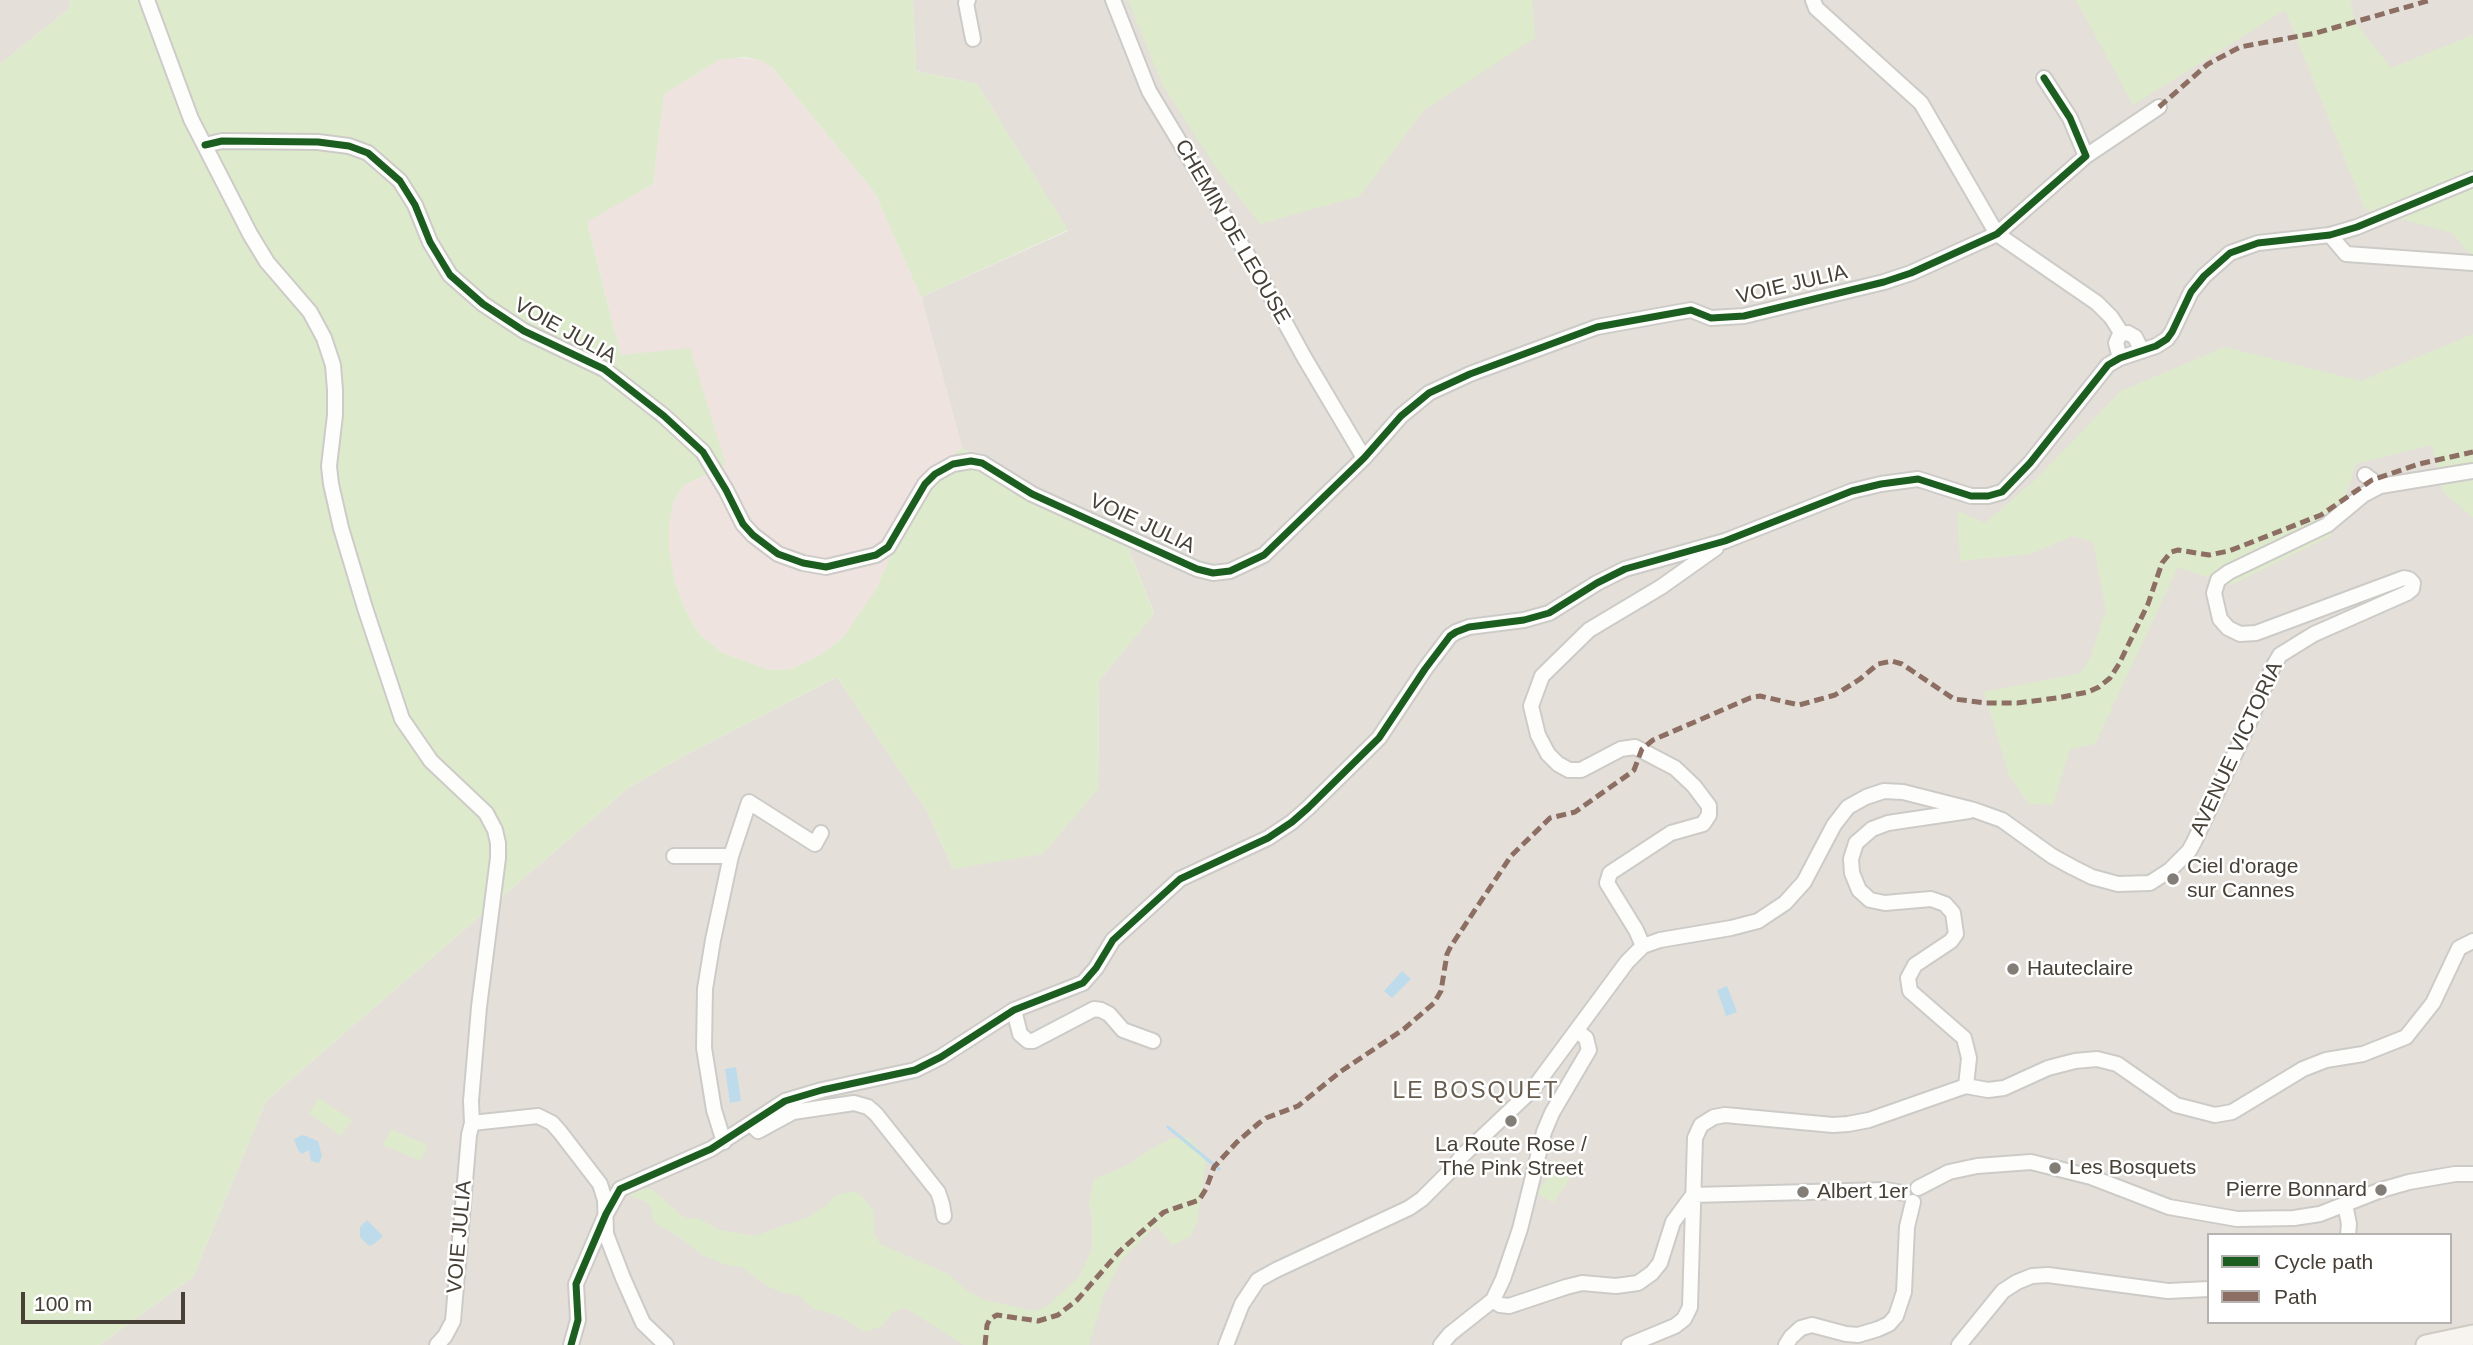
<!DOCTYPE html>
<style>
body{margin:0}
#map{position:relative;width:2473px;height:1345px;overflow:hidden;background:#f0efeb;font-family:Arial,sans-serif}
canvas{display:block}
.legend{position:absolute;left:2207px;top:1233px;width:245px;height:91px;box-sizing:border-box;background:#fff;border:2px solid #b5b3af;margin:0;padding:9px 12px;list-style:none;font-size:21px;color:#464037}
.legend li{display:flex;align-items:center;gap:14px;height:35px}
.legend b{width:35px;border:2px solid #b5b3af}
.scale{position:absolute;left:21px;top:1292px;width:164px;height:32px;box-sizing:border-box;border:4px solid #464037;border-top:0;padding-left:9px;font-size:21px;line-height:24px;white-space:nowrap;color:#464037;-webkit-text-stroke:5px #fff;paint-order:stroke}
</style>
<div id="map">
<canvas width="2473" height="1345"></canvas>
<ul class="legend">
<li><b style="height:9px;background:#1b5e20"></b>Cycle path</li>
<li><b style="height:9px;background:#8d6e63"></b>Path</li>
</ul>
<div class="scale">100 m</div>
</div>
<script>
const g = document.querySelector('canvas').getContext('2d');
g.lineJoin = 'round';
function fill(path, color) { g.fillStyle = color; g.fill(path, 'evenodd'); }
const toPath = rows => new Path2D(rows.map(r => 'M' + r).join(''));
function strokePath(path, color, width, dash) { g.strokeStyle = color; g.lineWidth = width; g.lineCap = dash ? 'butt' : 'round'; g.setLineDash(dash || []); g.stroke(path); }
function label(font, color, halo, rows, align = 'center') {
  g.font = font + ' Arial,sans-serif'; g.lineWidth = 5; g.setLineDash([]); g.textBaseline = 'middle'; g.strokeStyle = halo; g.fillStyle = color; for (const [text, x, y, turn = 0] of rows) {
    g.save(); g.translate(x, y); g.rotate((+turn || 0) * Math.PI / 180); g.textAlign = isNaN(turn) ? turn : align; if (halo) g.strokeText(text, 0, 0); g.fillText(text, 0, 0); g.restore();
  }
}
fill(toPath([
 [0,0,71,0,69,9,0,64],
 [913,0,2473,0,2473,1345,99,1345,193,1277,266,1101,628,788,678,759,837,677,927,811,953,869,1098,789,1099,681,1154,613,1126,542,962,448,921,297,1068,231,977,84,916,71],
 [2209,1235,2450,1235,2450,1322,2209,1322]
]), '#e4e0d9');
fill(toPath([
 [731,57,759,60,771,66,875,193,921,297,962,448,926,476,876,589,844,636,822,654,792,669,769,670,723,653,699,634,686,611,676,585,669,551,669,522,674,501,683,486,726,465,621,355,587,221,653,184,664,94,719,60]
]), '#efe3e0');
fill(toPath([
 [71,0,913,0,916,71,977,84,1068,230,921,297,875,193,772,67,759,60,744,57,719,60,664,94,653,184,587,222,621,355,690,348,726,465,683,486,674,501,669,522,669,551,676,585,686,611,699,634,723,653,769,670,792,669,822,654,844,636,876,589,926,476,962,448,1126,542,1154,614,1099,681,1098,789,1043,854,953,869,927,811,837,677,678,759,628,788,266,1101,193,1277,99,1345,0,1345,0,64,69,9],
 [1128,0,1532,0,1535,38,1424,110,1360,196,1260,224,1216,168,1162,84],
 [2076,0,2350,0,2355,22,2391,68,2473,35,2473,258,2452,233,2365,209,2285,10,2133,105],
 [2473,334,2473,518,2443,492,2432,445,2356,464,2331,536,2230,585,2178,567,2095,744,2070,749,2053,805,2028,803,2009,775,1984,692,2081,673,2091,656,2106,610,2093,542,2073,536,2030,554,1960,561,1957,511,1985,523,2035,480,2121,391,2225,347,2361,381],
 [319,1098,352,1120,341,1136,309,1113],
 [391,1129,427,1145,421,1161,383,1145],
 [1172,1138,1189,1138,1199,1149,1206,1162,1197,1221,1191,1236,1173,1245,1156,1226,1122,1259,1104,1294,1089,1345,964,1345,907,1309,901,1309,893,1312,883,1325,866,1332,836,1315,814,1309,799,1296,780,1292,766,1285,741,1267,727,1265,702,1255,678,1236,659,1226,654,1221,650,1206,647,1202,631,1196,629,1193,642,1186,653,1190,682,1216,689,1219,698,1218,719,1230,755,1236,808,1217,823,1208,837,1195,854,1191,862,1196,873,1210,875,1235,880,1244,948,1274,966,1290,984,1300,1035,1311,1047,1306,1079,1277,1092,1250,1092,1216,1089,1204,1094,1179,1128,1165,1151,1149],
 [1560,1160,1575,1171,1553,1203,1537,1193]
]), '#deeacc');
fill(toPath([
 [1402,971,1411,979,1392,998,1384,991],
 [1727,986,1737,1012,1726,1016,1717,990],
 [736,1067,741,1101,730,1103,725,1069],
 [303,1135,318,1141,322,1156,319,1163,311,1161,309,1150,302,1154,298,1150,294,1139],
 [367,1220,383,1236,374,1244,369,1246,360,1237,360,1227]
]), '#bedbec');
strokePath(toPath([
 [1168,1127,1219,1169]
]), '#bedbec', 3.5);
const street = toPath([
 [147,0,191,119,250,234,267,262,310,312,324,338,333,365,335,390,335,415,329,466,331,484,341,528,365,608,402,719,431,761,486,813,495,830,498,843,498,858,479,1007,471,1101,472,1123,469,1135,453,1321,445,1336,437,1345],
 [968,0,966,3,973,39],
 [1113,0,1149,91,1253,264,1304,357,1364,458],
 [1813,0,1816,8,1921,103,1997,234,2097,303,2111,317,2122,334],
 [205,145,222,141,318,142,349,146,368,153,400,181,415,205,430,242,450,275,483,304,524,331,604,369,664,416,703,452,726,490,743,524,753,535,778,554,803,563,826,567,876,555,888,547,925,484,935,474,953,464,971,461,982,463,1032,494,1197,569,1213,573,1230,571,1264,555,1364,458,1401,416,1429,393,1470,374,1597,327,1691,310,1711,318,1744,316,1884,282,1911,273,1997,234,2086,156,2070,118,2044,78],
 [2086,156,2159,107],
 [2330,235,2346,254,2473,263],
 [2120,358,2116,343,2120,334,2128,333,2135,337,2142,351],
 [2365,475,2380,486],
 [674,856,731,856],
 [1643,946,1636,930,1607,883,1610,873,1671,833,1703,824,1709,815,1709,806,1694,786,1675,768,1635,747,1621,749,1581,770,1569,770,1558,764,1548,754,1538,735,1531,706,1542,676,1589,630,1661,587,1716,548],
 [1014,1010,1020,1034,1028,1041,1033,1041,1094,1009,1101,1010,1109,1014,1123,1030,1153,1041],
 [1966,1086,1969,1058,1964,1038,1910,991,1908,978,1915,965,1951,941,1956,934,1953,913,1945,904,1931,899,1885,903,1870,900,1859,890,1852,873,1851,859,1856,843,1872,829,1888,823,1969,811],
 [472,1123,538,1116,552,1123,560,1132,600,1184,605,1200,606,1234,623,1278,643,1323,666,1345],
 [751,1124,758,1131,793,1112,854,1103,868,1107,876,1114,938,1192,942,1204,944,1216],
 [724,1142,714,1110,704,1048,705,989,713,940,731,856,749,802,815,844,821,833],
 [1918,1188,1949,1172,1977,1166,2031,1162,2091,1177,2169,1207,2237,1219,2294,1218,2320,1214,2381,1190,2409,1182,2455,1174,2473,1174],
 [1693,1195,1886,1190,1903,1193],
 [2345,1204,2349,1224,2348,1235],
 [1493,1300,1500,1305,1509,1306,1566,1287,1582,1283,1616,1286,1638,1283,1652,1273,1660,1263,1673,1222,1693,1195],
 [571,1345,578,1320,576,1284,606,1214,620,1189,711,1149,785,1101,822,1090,915,1070,941,1057,1014,1010,1083,983,1096,968,1113,940,1180,879,1268,838,1292,822,1308,808,1379,738,1425,669,1450,636,1456,632,1469,627,1524,620,1549,613,1597,583,1625,569,1725,541,1852,491,1881,484,1918,479,1971,496,1988,496,2002,492,2030,463,2108,365,2120,358,2156,346,2167,339,2172,332,2191,292,2204,276,2230,253,2258,243,2330,235,2357,227,2473,179],
 [1226,1345,1242,1304,1258,1280,1276,1270,1409,1208,1422,1199,1455,1166,1461,1157,1533,1089,1627,962,1643,946,1660,940,1731,928,1758,921,1785,903,1804,882,1834,825,1848,807,1866,797,1884,791,1903,792,1974,810,2002,820,2052,856,2072,867,2092,877,2118,884,2150,883,2170,870,2189,851,2194,842,2245,732,2273,667,2280,655,2314,634,2407,593,2412,589,2413,583,2409,579,2404,578,2256,633,2240,634,2228,628,2220,619,2214,593,2218,580,2229,572,2327,525,2363,495,2380,486,2473,471],
 [1441,1345,1450,1334,1493,1300,1503,1279,1520,1229,1544,1132,1552,1113,1589,1050,1586,1038,1577,1031],
 [1629,1345,1675,1326,1684,1319,1690,1307,1695,1138,1701,1125,1714,1117,1725,1115,1833,1125,1848,1124,1869,1120,1966,1086,1988,1090,2004,1088,2048,1068,2075,1061,2097,1059,2117,1064,2176,1105,2215,1115,2232,1112,2303,1069,2326,1060,2363,1054,2406,1037,2433,1003,2459,948,2473,941],
 [1786,1345,1791,1337,1801,1328,1812,1325,1846,1334,1858,1335,1878,1329,1889,1324,1896,1316,1904,1292,1907,1227,1913,1202],
 [1959,1345,2003,1291,2017,1282,2032,1276,2048,1275,2168,1291,2209,1289]
]);
const secondary = toPath([
 [2426,1345,2473,1335]
]);
strokePath(street, '#cdcbc7', 18);
strokePath(secondary, '#cecbc2', 23);
strokePath(street, '#fdfdfc', 14);
strokePath(secondary, '#f7f4ef', 19);
strokePath(toPath([
 [2159,107,2208,64,2240,47,2316,33,2431,0],
 [985,1345,987,1325,990,1319,997,1315,1038,1321,1058,1315,1077,1300,1120,1251,1157,1218,1164,1212,1199,1200,1206,1189,1214,1167,1237,1142,1259,1123,1266,1118,1298,1106,1340,1072,1404,1029,1434,1003,1441,991,1447,954,1451,946,1511,856,1550,818,1575,812,1629,774,1634,770,1642,749,1653,740,1750,698,1760,696,1799,705,1835,695,1860,679,1878,664,1892,661,1902,664,1954,699,1986,703,2017,703,2057,698,2088,692,2099,687,2110,678,2119,664,2148,604,2162,563,2171,552,2178,550,2209,555,2229,551,2321,515,2372,480,2419,464,2473,452]
]), '#8d6e63', 5, [10, 5]);
strokePath(toPath([
 [205,145,222,141,318,142,349,146,368,153,400,181,415,205,430,242,450,275,483,304,524,331,604,369,664,416,703,452,726,490,743,524,753,535,778,554,803,563,826,567,876,555,888,547,925,484,935,474,953,464,971,461,982,463,1032,494,1197,569,1213,573,1230,571,1264,555,1364,458,1401,416,1429,393,1470,374,1597,327,1691,310,1711,318,1744,316,1884,282,1911,273,1997,234,2086,156,2070,118,2044,78],
 [571,1345,578,1320,576,1284,606,1214,620,1189,711,1149,785,1101,822,1090,915,1070,941,1057,1014,1010,1083,983,1096,968,1113,940,1180,879,1268,838,1292,822,1308,808,1379,738,1425,669,1450,636,1456,632,1469,627,1524,620,1549,613,1597,583,1625,569,1725,541,1852,491,1881,484,1918,479,1971,496,1988,496,2002,492,2030,463,2108,365,2120,358,2156,346,2167,339,2172,332,2191,292,2204,276,2230,253,2258,243,2330,235,2357,227,2473,179]
]), '#1b5e20', 7);
for (const [x, y, r, color] of [
 [2173,879,7,"#827d76"],
 [2013,969,7,"#827d76"],
 [1511,1121,7,"#827d76"],
 [2055,1168,7,"#827d76"],
 [2381,1190,7,"#827d76"],
 [1803,1192,7,"#827d76"]
]) { const dot = new Path2D(); dot.arc(x, y, r, 0, 2 * Math.PI); g.fillStyle = color; g.fill(dot); strokePath(dot, '#fff', 2.5); }
label('21px', '#464037', '#fff', [
 ["CHEMIN DE LEOUSE",1232,232,60],
 ["VOIE JULIA",1792,285,-13],
 ["VOIE JULIA",565,331,29],
 ["VOIE JULIA",1142,524,25],
 ["AVENUE VICTORIA",2237,749,-65],
 ["VOIE JULIA",460,1237,-85]
]);
label('21px', '#464037', '#fff', [
 ["Ciel d'orage",2187,867],
 ["sur Cannes",2187,891],
 ["Hauteclaire",2027,969],
 ["La Route Rose /",1511,1145,"center"],
 ["The Pink Street",1511,1169,"center"],
 ["Les Bosquets",2069,1168],
 ["Pierre Bonnard",2367,1190,"right"],
 ["Albert 1er",1817,1192]
], 'left');
g.letterSpacing = '2px';
label('23px', '#685e4f', '#fff', [
 ["LE BOSQUET",1476,1092]
]);
g.letterSpacing = '0px';
</script>
